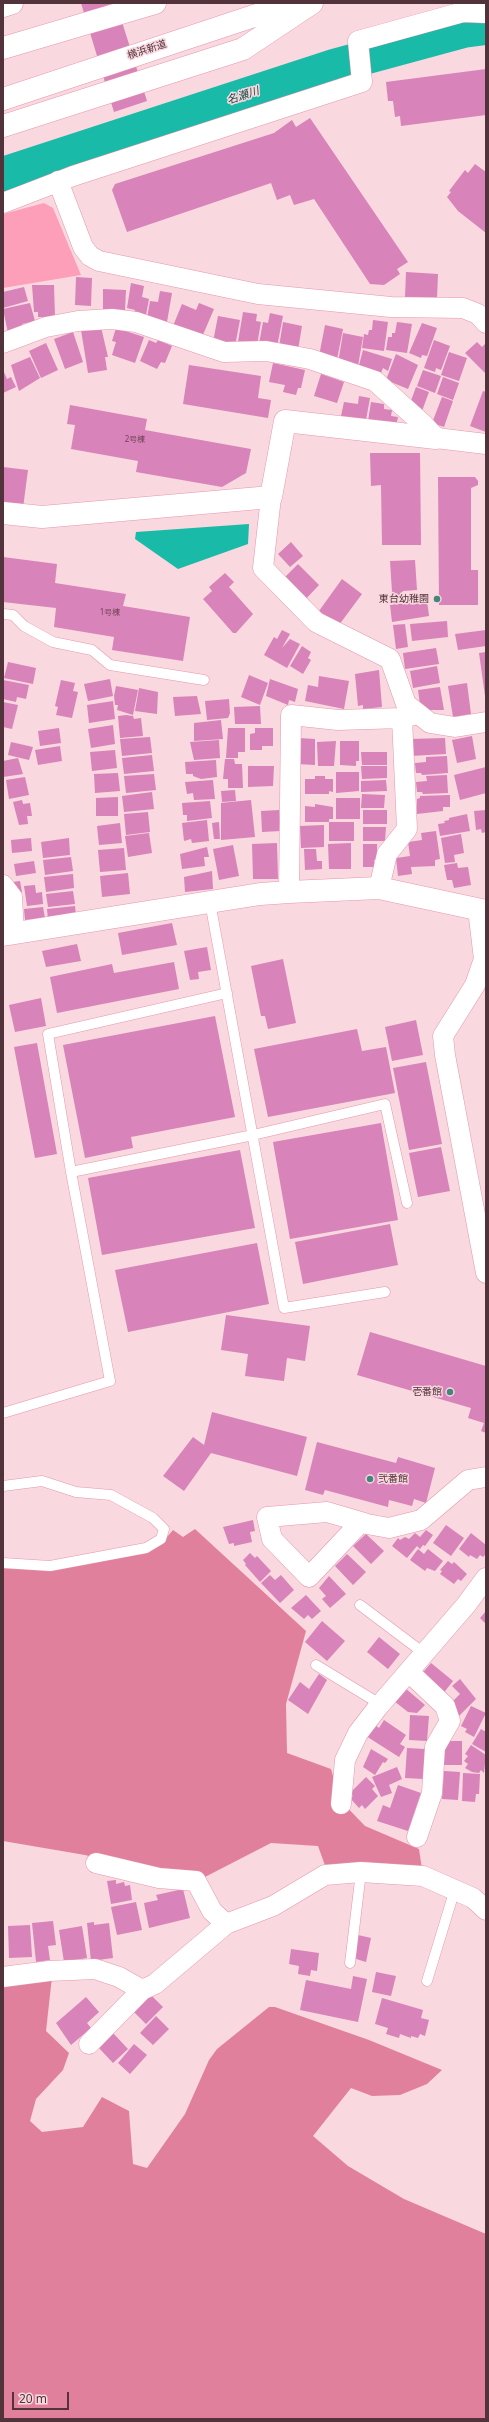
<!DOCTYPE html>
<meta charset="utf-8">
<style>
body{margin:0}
#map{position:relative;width:489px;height:2422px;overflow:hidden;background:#f9d8df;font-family:"Noto Sans",sans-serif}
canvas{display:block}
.frame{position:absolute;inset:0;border:4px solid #52323b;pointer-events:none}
.scale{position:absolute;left:12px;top:2392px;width:57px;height:18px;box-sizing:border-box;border:2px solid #52323b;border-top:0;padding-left:5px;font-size:12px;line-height:14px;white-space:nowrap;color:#52323b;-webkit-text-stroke:3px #f9d8df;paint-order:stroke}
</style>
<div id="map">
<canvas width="489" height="2422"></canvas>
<div class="frame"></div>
<div class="scale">20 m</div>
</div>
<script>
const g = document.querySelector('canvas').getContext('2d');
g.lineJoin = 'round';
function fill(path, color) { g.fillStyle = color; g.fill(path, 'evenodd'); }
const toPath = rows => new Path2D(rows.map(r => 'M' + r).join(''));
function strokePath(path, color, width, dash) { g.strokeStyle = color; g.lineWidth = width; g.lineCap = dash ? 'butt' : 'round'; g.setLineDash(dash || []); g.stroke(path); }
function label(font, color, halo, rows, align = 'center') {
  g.font = font + ' "Noto Sans","Noto Sans JP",sans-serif'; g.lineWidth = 3; g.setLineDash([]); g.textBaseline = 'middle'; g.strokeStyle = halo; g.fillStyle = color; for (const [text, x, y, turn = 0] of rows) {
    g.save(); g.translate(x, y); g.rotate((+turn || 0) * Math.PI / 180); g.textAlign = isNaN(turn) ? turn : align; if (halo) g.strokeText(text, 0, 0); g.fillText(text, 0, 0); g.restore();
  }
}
fill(toPath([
 [44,203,53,208,81,275,3,288,3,214]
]), '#fe9fba');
fill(toPath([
 [195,1529,306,1631,286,1704,287,1753,331,1769,340,1800,365,1826,419,1849,422,1869,326,1868,318,1846,271,1843,203,1878,158,1873,85,1855,3,1841,3,1568,161,1544,173,1530,183,1537],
 [52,1977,46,2031,69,2053,63,2070,36,2099,30,2121,42,2132,83,2127,102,2097,129,2111,133,2164,147,2168,185,2114,209,2060,217,2049,269,2007,275,2007,369,2040,442,2070,427,2084,400,2095,372,2096,351,2088,313,2136,348,2166,404,2199,486,2234,486,2419,3,2419,3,1981]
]), '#e1809c');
fill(toPath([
 [249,524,248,544,178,569,135,539,136,532]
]), '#19baa7');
strokePath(toPath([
 [3,174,334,66,463,31,486,28]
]), '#19baa7', 34);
fill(toPath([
 [81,3,116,3,147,101,114,112],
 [486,69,486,115,401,126,400,116,395,117,393,101,388,101,386,82],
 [310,118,408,262,397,269,400,274,384,285,370,284,314,199,294,205,290,195,277,200,271,183,127,232,112,190,115,184,274,133,292,120,296,127],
 [475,164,486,172,486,233,458,211,447,197,451,192,449,191,465,170,468,173],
 [406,272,438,274,437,299,405,297],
 [76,277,92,278,91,306,75,305],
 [131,283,144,286,142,297,149,299,146,315,134,313,135,310,127,308],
 [32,285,54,285,55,317,38,317,38,312,34,312],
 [24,287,28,301,3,308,3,292],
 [103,289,126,290,125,310,103,309],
 [160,291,172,293,167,322,147,318,150,301,158,302],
 [30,303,35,321,22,324,23,329,8,333,3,309],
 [199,303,214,309,202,337,173,326,182,304,196,310],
 [243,312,257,314,256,321,261,322,257,345,238,342],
 [270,313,283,316,277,347,259,344,263,322,268,323],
 [218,316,240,320,235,346,213,342],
 [373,320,388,322,384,351,362,348,364,334,368,335,369,330,372,330],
 [283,322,302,326,298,350,279,347],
 [397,322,412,324,407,353,386,350,388,337,392,337,392,333,395,333],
 [422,323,437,328,427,356,422,355,421,358,409,353],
 [325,325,343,329,337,359,319,356],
 [101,327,108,357,105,357,107,370,88,373,81,330],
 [116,328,144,337,135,363,112,355,116,342,112,341],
 [73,332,83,362,65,369,54,339],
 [343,333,363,337,358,366,338,363],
 [149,340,156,343,158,340,172,346,165,363,161,362,157,369,140,361],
 [434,340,450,346,441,370,436,368,435,372,424,368],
 [477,342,482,347,486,343,485,373,465,353],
 [46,343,58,370,41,378,29,351],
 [363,350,392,359,388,371,383,368,381,373,358,369],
 [449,352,467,358,459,381,441,375],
 [396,354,418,365,408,389,386,380],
 [30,357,40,378,19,391,11,365],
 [273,363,305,370,301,388,298,388,296,395,283,392,285,385,269,382],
 [189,365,261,376,258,398,271,400,268,418,183,404],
 [3,370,7,379,11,377,16,387,3,393],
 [423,370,441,376,435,393,417,386],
 [321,374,344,382,337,403,314,396],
 [443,377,459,383,453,400,437,394],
 [416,387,429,392,422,411,409,406],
 [483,391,486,392,486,432,470,426],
 [359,396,370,398,366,420,341,416,344,402,358,404],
 [442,397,453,401,444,427,432,423],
 [371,402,384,404,384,409,392,410,391,416,398,417,396,426,368,421],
 [70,405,147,419,145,430,251,449,246,473,222,487,136,472,138,461,71,449,75,425,67,424],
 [370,453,420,453,421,545,382,545,381,485,371,486],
 [3,467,28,470,23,508,3,506],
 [438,477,475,477,478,481,478,485,471,488,471,570,478,570,478,605,439,605],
 [291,542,303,556,290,567,278,554],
 [3,557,57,564,55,583,126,594,123,606,190,617,183,661,112,650,114,637,54,627,56,608,3,602],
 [415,560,417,590,403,591,398,597,392,592,390,561],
 [298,564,319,585,304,601,283,579],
 [225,573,234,582,229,587,253,614,236,633,233,633,203,599,212,591,209,587],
 [342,579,362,594,339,625,319,611],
 [427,600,429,616,392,622,390,605],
 [447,621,448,637,412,641,410,624],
 [405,624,408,647,396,649,393,625],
 [282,630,290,634,282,648,290,639,300,644,287,668,264,655,274,637,277,639],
 [486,630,486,646,458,650,455,634],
 [302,646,311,652,308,658,311,660,303,674,290,666],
 [436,648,439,664,405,669,403,653],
 [486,652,486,696,485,696,479,653],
 [8,662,36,668,33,684,4,678],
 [437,666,440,683,413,688,410,671],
 [379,670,382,707,363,709,363,705,358,706,355,674],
 [249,675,268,683,260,705,241,697],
 [319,676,349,681,344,709,305,701,308,685,318,687],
 [110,679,113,696,88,701,84,684],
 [270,679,298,689,295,702,289,700,288,705,266,696],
 [3,680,29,685,26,699,17,697,16,702,3,699],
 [61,680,75,683,73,691,78,692,72,718,56,715,58,707,55,706],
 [467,683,471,714,453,717,448,686],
 [116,686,138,690,133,715,117,710,118,705,115,705,114,696],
 [440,687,444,710,424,710,420,705,418,690],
 [139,688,158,692,157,714,135,711],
 [197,696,201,714,175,716,173,697],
 [229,699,230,713,228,718,207,720,205,701],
 [113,701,115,719,89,723,87,705],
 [3,702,18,705,12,729,3,727],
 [260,706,261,724,235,724,234,707],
 [126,715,133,716,134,719,141,718,143,736,120,738,118,716],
 [221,720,223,739,194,741,194,723],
 [113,725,115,744,91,748,88,729],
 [59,728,61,743,40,746,38,731],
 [228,728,245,728,245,752,238,752,238,758,226,758],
 [255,728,273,728,273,746,262,746,262,750,250,750,250,734,255,733],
 [472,736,476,759,457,763,452,740],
 [150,737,152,753,122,756,120,739],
 [298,738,315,739,315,765,297,764],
 [445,738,446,754,410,756,409,739],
 [219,740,220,758,194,760,190,742],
 [336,741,334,766,318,766,317,742],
 [340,741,359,741,359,761,356,761,356,766,340,765],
 [11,742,33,747,29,760,8,755],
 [60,746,62,761,38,765,35,750],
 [115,750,117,768,92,771,90,752],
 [361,752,387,752,387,765,362,765],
 [152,755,154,771,124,774,122,758],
 [447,756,448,773,422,775,421,773,416,773,415,763,426,762,426,757],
 [18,758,23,774,3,777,3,761],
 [225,759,234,759,235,764,242,764,243,788,228,788,228,779,223,779],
 [216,760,217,777,201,779,193,776,193,774,186,774,185,762],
 [248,766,274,766,273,786,248,787],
 [361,766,387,766,387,778,362,779],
 [486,767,486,793,460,800,454,775],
 [336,772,359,772,359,791,336,793],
 [118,773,120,791,95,793,94,774],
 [154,774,156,790,126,793,124,776],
 [447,775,448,793,423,794,422,792,417,792,416,782,427,781,426,776],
 [315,776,325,776,325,779,333,779,333,792,329,791,329,794,305,794,305,779,315,779],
 [25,777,29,795,9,799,6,780],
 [213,780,215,799,194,800,193,793,187,794,185,782],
 [386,780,387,791,361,792,361,781],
 [235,790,236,801,222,802,221,791],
 [152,792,154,809,124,812,122,796],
 [362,794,385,795,384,808,361,808],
 [450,795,450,807,443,807,443,811,417,814,417,799,420,798,420,796],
 [118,797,118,816,96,816,96,798],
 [336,798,360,798,360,819,336,819],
 [22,800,23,804,30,803,32,816,27,816,28,824,19,825,13,802],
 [251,800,255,837,221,840,221,803],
 [210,801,212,818,187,821,187,815,183,815,182,803],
 [315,804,333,807,333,819,329,819,329,822,305,822,305,806,315,807],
 [279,810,281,831,262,832,261,811],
 [363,810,387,810,387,824,363,824],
 [486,810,486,832,482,833,481,829,476,830,474,811],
 [148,812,150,832,126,835,124,814],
 [467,814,470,831,440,836,438,824,445,823,444,821,449,820,449,818],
 [207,820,209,841,192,843,191,839,184,841,182,823],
 [219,822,220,839,214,839,212,823],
 [329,822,354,822,354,841,329,841],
 [120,823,122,843,99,845,97,826],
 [324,825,324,847,301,848,300,826],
 [363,827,386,827,385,841,363,841],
 [436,831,440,859,435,860,435,866,411,867,412,874,398,876,396,858,410,856,408,842,422,840,421,833],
 [149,833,152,853,128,857,125,836],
 [461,834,464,853,454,855,455,862,445,863,441,838],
 [31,838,32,851,12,853,11,840],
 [69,838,70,855,43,858,41,842],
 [277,843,278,879,253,879,252,844],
 [351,843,351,869,329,869,328,844],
 [363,844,377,844,377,860,374,860,374,867,363,867],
 [233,845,239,876,219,880,213,849],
 [207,847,209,857,204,857,205,866,182,869,180,854],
 [124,848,126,870,100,872,98,850],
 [304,849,316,849,317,861,322,861,322,869,305,870],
 [71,857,73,871,45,875,43,860],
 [34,861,36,873,16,876,14,864],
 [457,863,458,868,468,867,471,885,454,888,452,880,447,880,444,865],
 [212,871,213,889,185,892,184,877],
 [128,873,130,894,102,897,100,876],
 [73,874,74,888,46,892,44,877],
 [20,881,22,892,15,893,13,882],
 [35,885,36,893,42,892,43,904,27,906,24,886],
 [73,891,75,904,48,907,46,894],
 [75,906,76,915,48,919,47,909],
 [43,907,45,918,25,920,24,909],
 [172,923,177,945,122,955,118,933],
 [77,944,81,961,46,967,42,951],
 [207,947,211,970,198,972,199,979,190,980,184,951],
 [283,959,296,1023,268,1029,265,1016,261,1016,251,966],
 [174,962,179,989,57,1013,50,977,112,964,114,973],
 [41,998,46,1026,15,1032,9,1005],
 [215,1016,235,1117,131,1137,133,1148,85,1158,63,1045],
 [416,1020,423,1055,392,1061,385,1027],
 [357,1029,362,1051,386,1047,395,1093,268,1117,254,1049],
 [37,1043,57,1154,35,1158,14,1047],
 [426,1062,442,1144,409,1150,393,1068],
 [381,1123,398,1220,290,1239,273,1142],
 [441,1147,450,1191,418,1197,409,1153],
 [240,1150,255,1228,102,1255,88,1178],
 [390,1224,398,1265,303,1284,295,1242],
 [257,1243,269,1304,128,1332,115,1270],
 [226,1315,310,1326,305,1361,287,1358,284,1381,245,1376,248,1354,221,1350],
 [370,1332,486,1366,486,1433,481,1431,484,1423,468,1418,471,1408,357,1375],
 [212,1412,307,1437,297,1476,211,1453,184,1491,163,1476,193,1437,204,1445],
 [317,1442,396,1463,398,1457,435,1468,426,1503,414,1499,412,1506,389,1500,388,1507,325,1490,323,1495,305,1490],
 [253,1520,255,1531,250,1532,252,1542,234,1546,234,1543,229,1544,223,1527],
 [446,1525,464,1538,451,1556,433,1543],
 [426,1530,433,1535,425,1546,423,1545,420,1549,417,1546,407,1558,392,1546,398,1538,400,1540,405,1537,409,1539,415,1533,420,1537],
 [471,1533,486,1545,486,1554,483,1557,480,1555,477,1559,470,1555,469,1557,459,1549],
 [366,1534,384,1551,371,1564,353,1546],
 [418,1549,424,1554,428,1549,443,1561,435,1571,427,1568,425,1571,410,1560],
 [250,1553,255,1558,257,1556,271,1571,260,1582,245,1565,246,1564,243,1560],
 [347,1554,366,1572,353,1585,335,1566],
 [448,1561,452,1564,454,1562,467,1574,461,1581,458,1579,454,1584,440,1574,442,1571,440,1570],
 [270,1575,275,1580,281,1575,294,1590,280,1603,261,1583],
 [329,1576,346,1594,330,1608,322,1599,326,1596,319,1588],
 [306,1595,321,1611,312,1619,308,1615,304,1619,291,1608],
 [486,1611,486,1624,480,1618],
 [322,1621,345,1641,327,1661,305,1642],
 [379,1637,400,1654,388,1669,367,1652],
 [431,1663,453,1681,442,1695,419,1677],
 [319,1674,327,1680,308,1714,288,1700,300,1682,309,1689],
 [460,1679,476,1699,459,1716,452,1702,460,1694,452,1686],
 [405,1688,425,1705,417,1713,408,1712,394,1701],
 [471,1706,486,1713,474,1737,465,1732,467,1729,461,1726],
 [410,1715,429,1716,427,1741,409,1740],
 [384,1720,406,1735,400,1744,405,1747,399,1757,366,1736,374,1724,379,1728],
 [481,1729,486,1732,486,1752,472,1744],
 [442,1741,462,1741,462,1765,442,1765],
 [471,1745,486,1755,484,1773,481,1770,479,1773,472,1772,465,1768,468,1764,464,1761,468,1756,465,1754],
 [407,1748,425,1749,423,1779,405,1778],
 [371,1749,388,1759,385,1763,383,1762,375,1775,363,1767],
 [397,1767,402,1779,389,1785,392,1793,381,1797,372,1777],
 [444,1771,460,1772,458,1800,442,1799],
 [463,1773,480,1774,479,1794,476,1794,475,1802,462,1801],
 [366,1777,375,1786,372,1789,378,1796,365,1809,362,1805,359,1808,350,1798,353,1796,350,1793],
 [398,1785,421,1793,408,1831,377,1821,383,1805,390,1808],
 [116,1880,116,1884,124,1882,125,1886,130,1885,132,1900,111,1904,107,1881],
 [183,1889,190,1918,149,1928,144,1903,158,1900,156,1895],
 [136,1902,142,1930,117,1935,111,1907],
 [53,1921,56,1945,48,1946,50,1960,36,1962,32,1923],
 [94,1922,94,1925,109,1923,113,1958,91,1961,87,1923],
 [30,1925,32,1957,9,1958,8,1926],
 [82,1926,87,1958,64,1962,59,1930],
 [358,1935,371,1938,366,1962,353,1958],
 [291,1949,319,1953,317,1971,311,1970,310,1976,298,1974,299,1966,289,1964],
 [376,1972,396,1976,391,1996,372,1992],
 [353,1976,367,1979,358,2022,300,2010,306,1980,351,1989],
 [151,1995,163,2007,146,2024,134,2012],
 [86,1997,99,2012,87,2023,91,2028,71,2045,56,2023],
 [382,1998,423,2010,421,2018,429,2020,425,2036,420,2034,418,2038,411,2036,411,2038,400,2034,399,2038,386,2034,388,2028,375,2024],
 [156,2016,169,2029,153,2045,140,2033],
 [113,2033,128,2049,113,2063,98,2047],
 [134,2044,147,2055,130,2074,118,2063]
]), '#d883b9');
const lane = toPath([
 [3,614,13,615,24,626,53,642,92,650,110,665,204,680],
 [210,902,284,1308,385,1292],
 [71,1172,253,1135,385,1104,407,1203],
 [3,1413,110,1381,71,1172,48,1034,227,993],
 [3,1486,42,1481,76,1492,111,1495,153,1518,164,1529,161,1539,146,1548,50,1566,3,1563],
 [360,1605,425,1654],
 [316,1665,380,1704],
 [350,1963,361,1872],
 [427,1981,455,1889]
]);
const street = toPath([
 [58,181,83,247,90,256,99,261,258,294,391,307,463,308,478,314,486,323],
 [3,203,73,176,362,82,358,41,463,12,486,13],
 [3,343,46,327,78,321,112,319,136,322,224,352,266,351,310,359,375,381,424,425,436,438,486,444],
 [271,497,263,568,316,622,390,659,406,704,430,723,455,727,486,722],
 [3,885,12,897,14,933],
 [379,888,387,854,407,829,402,718],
 [289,892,291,715,338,720,402,718,417,714],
 [478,909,484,959,475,985,443,1036,445,1055,486,1273],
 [361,1522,309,1577,272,1539,267,1517,327,1512,361,1522,367,1524,389,1528,421,1520,468,1480,486,1477],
 [409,1672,445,1706,450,1721,435,1747,432,1793,417,1837],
 [341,1804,345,1760,358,1733,378,1707,466,1605,486,1578],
 [96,1863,159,1878,196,1881,212,1911,226,1924],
 [3,1977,49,1971,95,1969,119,1977,142,1990,155,1984,226,1924,273,1906,325,1875,361,1872,423,1876,473,1898,486,1910],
 [89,2044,142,1990]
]);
const secondary = toPath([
 [3,513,42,517,271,497,285,421,436,438],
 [3,935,260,894,289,892,379,888,486,911]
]);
const highway = toPath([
 [3,6,12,3],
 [3,48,155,3],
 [3,99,293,3],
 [3,126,243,49,312,3]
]);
strokePath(lane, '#e597ad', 11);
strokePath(street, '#e597ad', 21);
strokePath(secondary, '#e597ad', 23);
strokePath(highway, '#e597ad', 23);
strokePath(lane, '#fff', 10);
strokePath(street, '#fff', 20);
strokePath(secondary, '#fff', 22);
strokePath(highway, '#fff', 22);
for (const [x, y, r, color] of [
 [437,599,4,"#42877c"],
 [450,1392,4,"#42877c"],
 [370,1479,4,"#42877c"]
]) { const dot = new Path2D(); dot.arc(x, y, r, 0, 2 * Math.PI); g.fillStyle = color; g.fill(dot); strokePath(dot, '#f9d8df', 1.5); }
label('8px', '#74465a', null, [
 ["2号棟",135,440],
 ["1号棟",110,613]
]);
label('10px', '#52323b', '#f9d8df', [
 ["横浜新道",147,50,-18]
]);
label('10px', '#52323b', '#f9d8df', [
 ["東台幼稚園",429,599],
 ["壱番館",442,1392],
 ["弐番館",378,1479,"left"]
], 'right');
label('italic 11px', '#104d45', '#f9d8df', [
 ["名瀬川",243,96,-18]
]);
</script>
